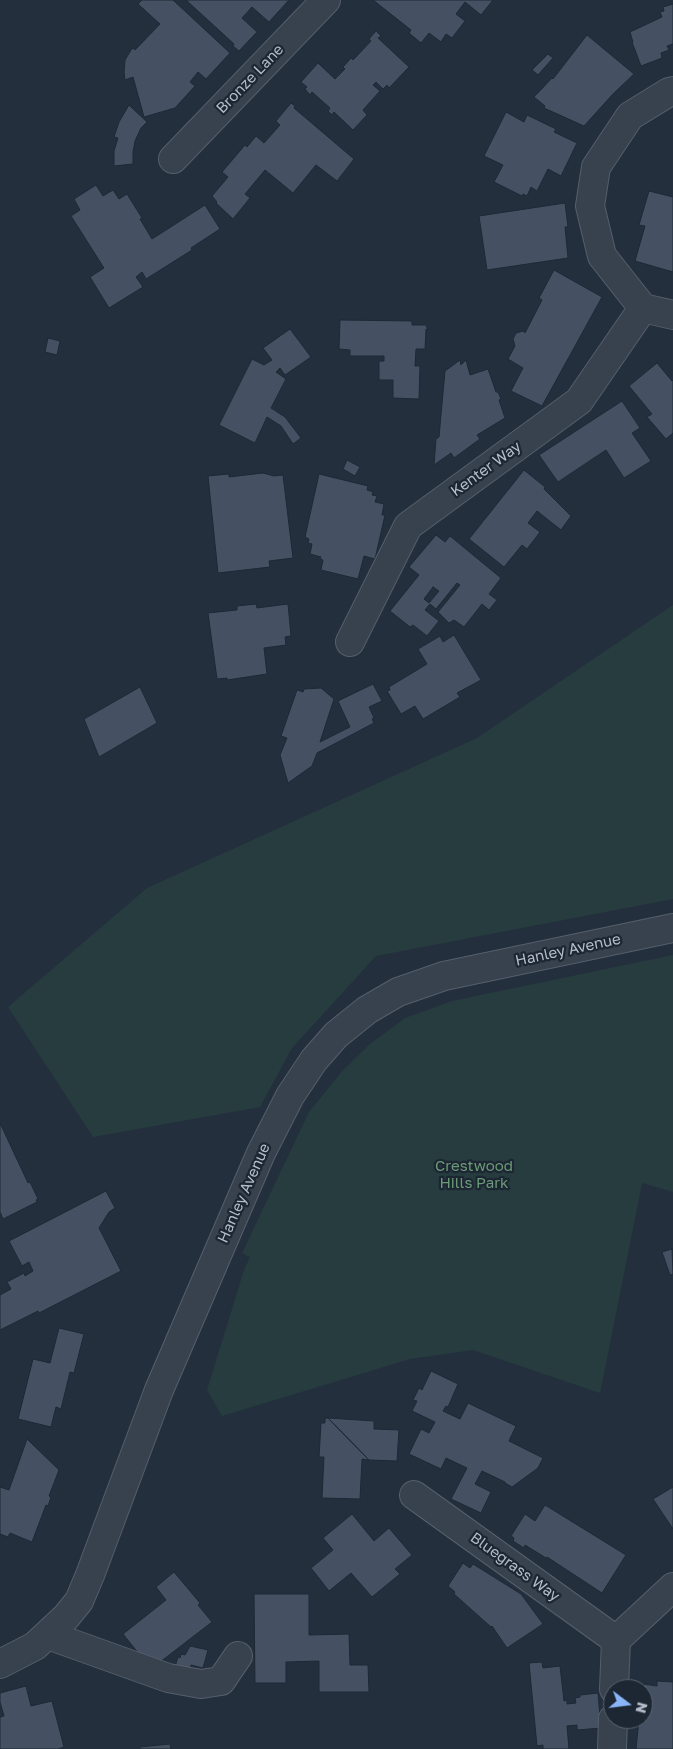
<!DOCTYPE html>
<style>
body{margin:0}
#map{position:relative;width:673px;height:1749px;overflow:hidden;background:#242f3e;font-family:"Golos Text",sans-serif}
canvas{display:block}
.north{position:absolute;left:603px;top:1679px;width:50px;height:50px;box-sizing:border-box;background:#1d2633;border:1px solid #59626f;border-radius:50%;rotate:105deg;font-size:14px;font-weight:700;line-height:20px;text-align:center;color:#b4bcc9}
.north::after{content:'';display:block;margin:auto;width:18px;height:22px;background:#8ab4f8;clip-path:polygon(50% 0,100% 100%,50% 72%,0 100%)}
</style>
<div id="map">
<canvas width="673" height="1749"></canvas>
<div class="north">N</div>
</div>
<script>
const g = document.querySelector('canvas').getContext('2d');
g.lineJoin = 'round';
function fill(path, color) { g.fillStyle = color; g.fill(path, 'evenodd'); }
const toPath = rows => new Path2D(rows.map(r => 'M' + r).join(''));
function strokePath(path, color, width, dash) { g.strokeStyle = color; g.lineWidth = width; g.lineCap = dash ? 'butt' : 'round'; g.setLineDash(dash || []); g.stroke(path); }
function label(font, color, halo, rows, align = 'center') {
  g.font = font + ' "Golos Text",sans-serif'; g.lineWidth = 4.5; g.setLineDash([]); g.textBaseline = 'middle'; g.strokeStyle = halo; g.fillStyle = color; for (const [text, x, y, turn = 0] of rows) {
    g.save(); g.translate(x, y); g.rotate((+turn || 0) * Math.PI / 180); g.textAlign = isNaN(turn) ? turn : align; if (halo) g.strokeText(text, 0, 0); g.fillText(text, 0, 0); g.restore();
  }
}
fill(toPath([
 [673,605,673,899,376,956,292,1048,260,1107,93,1137,8,1007,147,888,477,738],
 [673,955,673,1192,642,1183,600,1393,473,1350,410,1359,222,1416,207,1390,244,1270,250,1257,242,1253,309,1112,343,1070,370,1044,405,1018,452,1001]
]), '#263c3f');
const building = toPath([
 [142,0,173,0,230,53,206,79,198,72,190,82,195,86,175,108,144,117,133,77,125,80,124,72,125,60,131,50,133,48,135,50,160,24,138,4,142,0],
 [186,0,289,0,269,22,252,7,242,18,257,32,239,51,233,46,234,44,186,0],
 [373,0,493,0,481,15,465,2,456,14,465,21,452,38,446,34,441,42,429,33,421,43,409,33,411,30,373,0],
 [673,4,673,44,667,46,669,50,661,53,662,58,641,66,632,42,633,42,630,32,662,17,660,12,664,11,663,7,673,4],
 [376,31,381,36,378,38,409,67,389,88,387,85,383,89,376,82,373,85,380,91,363,110,367,115,353,130,334,112,332,115,328,111,330,108,312,92,310,95,305,89,307,87,301,82,318,63,335,79,345,69,343,67,351,58,353,60,371,41,369,39,376,31],
 [587,35,634,74,613,94,584,126,544,108,545,106,534,97,552,78,553,79,587,35],
 [548,54,553,58,538,75,532,70,548,54],
 [291,103,295,106,294,108,354,159,337,181,316,165,293,193,265,170,245,194,250,198,233,219,216,203,217,202,212,196,228,177,222,172,245,145,247,147,256,136,264,143,280,125,276,121,291,103],
 [129,105,147,122,141,128,135,141,133,152,133,164,114,166,114,151,118,138,114,137,119,122,129,105],
 [506,112,524,122,527,115,556,129,554,132,577,143,561,176,548,169,537,191,531,187,527,196,523,194,522,196,494,182,503,165,484,156,506,112],
 [96,185,103,196,113,190,119,199,127,194,142,218,140,219,152,239,205,205,220,229,191,248,192,250,146,279,142,272,136,277,143,287,109,308,90,277,104,268,71,216,80,210,74,199,96,185],
 [649,191,673,197,673,272,635,261,645,226,639,225,649,191],
 [565,203,568,227,565,227,568,258,487,270,479,216,565,203],
 [554,270,602,297,542,406,511,391,523,368,508,359,515,346,513,339,516,333,523,331,525,333,542,300,539,298,554,270],
 [340,320,412,321,412,325,426,325,428,330,426,329,425,349,416,349,415,366,420,366,419,399,393,398,393,380,379,380,379,361,384,361,384,356,350,356,350,350,339,349,340,320],
 [290,329,311,357,285,375,280,368,276,372,286,379,271,408,285,417,301,438,293,444,281,426,267,417,255,443,219,425,252,359,264,365,272,360,263,348,290,329],
 [48,338,60,341,57,355,45,352,48,338],
 [460,360,461,365,466,360,470,375,488,369,496,392,498,392,501,399,499,400,505,418,477,435,480,439,454,458,451,453,434,465,436,439,439,437,445,371,460,360],
 [657,363,672,381,673,380,673,433,666,439,647,417,652,414,629,386,657,363],
 [622,401,640,428,632,433,651,461,624,478,606,450,558,482,539,455,622,401],
 [347,460,360,467,355,476,343,469,347,460],
 [524,470,545,487,544,489,571,516,561,530,537,511,528,523,540,532,527,549,522,545,504,567,469,539,524,470],
 [263,473,274,476,283,475,293,558,269,561,270,567,218,573,208,476,229,474,229,477,263,473],
 [319,474,368,486,367,490,373,492,372,495,377,496,375,502,384,504,382,515,385,515,375,559,364,556,358,579,321,570,323,560,320,559,321,557,310,554,312,544,308,543,309,539,305,537,319,474],
 [436,535,445,542,450,536,501,578,489,594,497,600,489,610,482,604,464,627,454,620,449,623,438,612,460,585,457,583,436,609,430,604,425,610,439,621,427,636,413,625,410,627,390,611,419,575,409,567,436,535],
 [433,587,439,591,429,603,424,599,433,587],
 [256,604,257,608,288,604,291,636,285,637,286,645,264,648,267,674,227,680,227,678,217,679,208,613,237,610,237,606,256,604],
 [454,635,481,680,457,693,460,697,423,719,415,706,401,714,387,691,390,690,389,687,427,664,418,649,440,636,443,642,454,635],
 [373,684,382,701,369,707,374,718,372,719,374,723,317,753,312,766,288,783,280,755,287,738,281,736,297,690,303,692,304,689,321,688,334,699,320,742,350,727,338,701,373,684],
 [140,687,157,723,99,757,84,719,140,687],
 [0,1123,28,1183,30,1182,38,1199,36,1200,37,1202,3,1219,0,1212,0,1123],
 [106,1191,115,1208,109,1212,99,1228,121,1271,39,1313,38,1311,0,1330,0,1295,11,1289,7,1282,24,1273,25,1276,33,1271,29,1262,22,1266,9,1241,106,1191],
 [672,1249,673,1274,670,1275,662,1252,672,1249],
 [59,1328,84,1334,74,1373,70,1372,61,1409,56,1407,51,1427,18,1419,33,1359,50,1363,59,1328],
 [431,1371,458,1384,448,1407,446,1406,443,1411,460,1419,468,1403,516,1426,509,1441,543,1458,538,1468,512,1487,505,1483,505,1482,482,1471,475,1484,491,1492,481,1513,451,1499,467,1468,446,1458,441,1469,409,1454,421,1429,429,1433,435,1422,412,1411,417,1401,413,1400,419,1388,422,1390,431,1371],
 [325,1418,328,1418,369,1460,362,1459,360,1499,322,1498,324,1457,319,1457,321,1423,325,1423,325,1418],
 [328,1418,374,1421,374,1429,399,1430,397,1461,369,1460,328,1418],
 [27,1439,59,1470,49,1496,51,1497,48,1506,46,1505,32,1542,10,1533,8,1537,0,1534,0,1487,9,1490,27,1439],
 [673,1487,673,1529,653,1499,673,1487],
 [545,1505,626,1555,602,1593,547,1557,546,1558,525,1545,524,1548,513,1541,514,1538,511,1536,525,1514,535,1521,545,1505],
 [352,1514,374,1541,389,1528,412,1555,395,1569,400,1574,372,1597,351,1573,329,1591,311,1568,333,1550,323,1538,352,1514],
 [463,1563,470,1568,473,1564,521,1594,543,1624,507,1648,492,1626,491,1627,454,1594,455,1592,448,1586,463,1563],
 [174,1572,200,1603,198,1605,212,1622,151,1669,123,1634,166,1600,156,1587,174,1572],
 [254,1594,309,1594,309,1635,349,1634,350,1665,368,1665,369,1692,319,1692,319,1661,286,1662,286,1683,255,1683,254,1594],
 [190,1646,208,1650,203,1668,191,1665,190,1670,174,1670,178,1657,180,1658,181,1654,185,1655,190,1646],
 [542,1662,543,1668,560,1666,564,1701,567,1700,567,1704,576,1703,575,1698,580,1697,580,1695,598,1693,601,1728,577,1730,577,1725,567,1726,569,1749,543,1749,543,1745,537,1746,529,1663,542,1662],
 [657,1681,673,1682,673,1749,636,1749,639,1719,643,1719,643,1684,657,1686,657,1681],
 [26,1686,31,1706,52,1701,64,1747,58,1749,0,1749,0,1717,4,1716,0,1702,0,1693,26,1686],
 [170,1744,171,1749,140,1749,140,1747,170,1744]
]);
fill(building, '#455162');
strokePath(building, '#1f2835', 1);
const minor = toPath([
 [673,91,669,92,630,116,596,167,590,206,602,256,643,308,673,315],
 [173,159,326,0],
 [350,642,408,526,579,401,643,308],
 [414,1495,616,1640],
 [48,1635,168,1678,201,1684,221,1681,238,1656],
 [0,1664,35,1646,66,1617,79,1601,90,1575,159,1390,261,1153,290,1096,314,1060,336,1035,367,1010,398,992,444,976,673,928],
 [614,1689,616,1640,673,1587],
 [612,1749,613,1719]
]);
strokePath(minor, '#565f6c', 30);
strokePath(minor, '#38414e', 28);
label('15px', '#b4bcc9', '#1d2633', [
 ["Bronze Lane",250,79,-46],
 ["Kenter Way",486,469,-36],
 ["Hanley Avenue",568,950,-12],
 ["Hanley Avenue",244,1193,-66],
 ["Bluegrass Way",515,1567,36]
]);
label('15px', '#6b9a76', '#1d2633', [
 ["Crestwood",474,1166],
 ["Hills Park",474,1183]
]);
</script>
